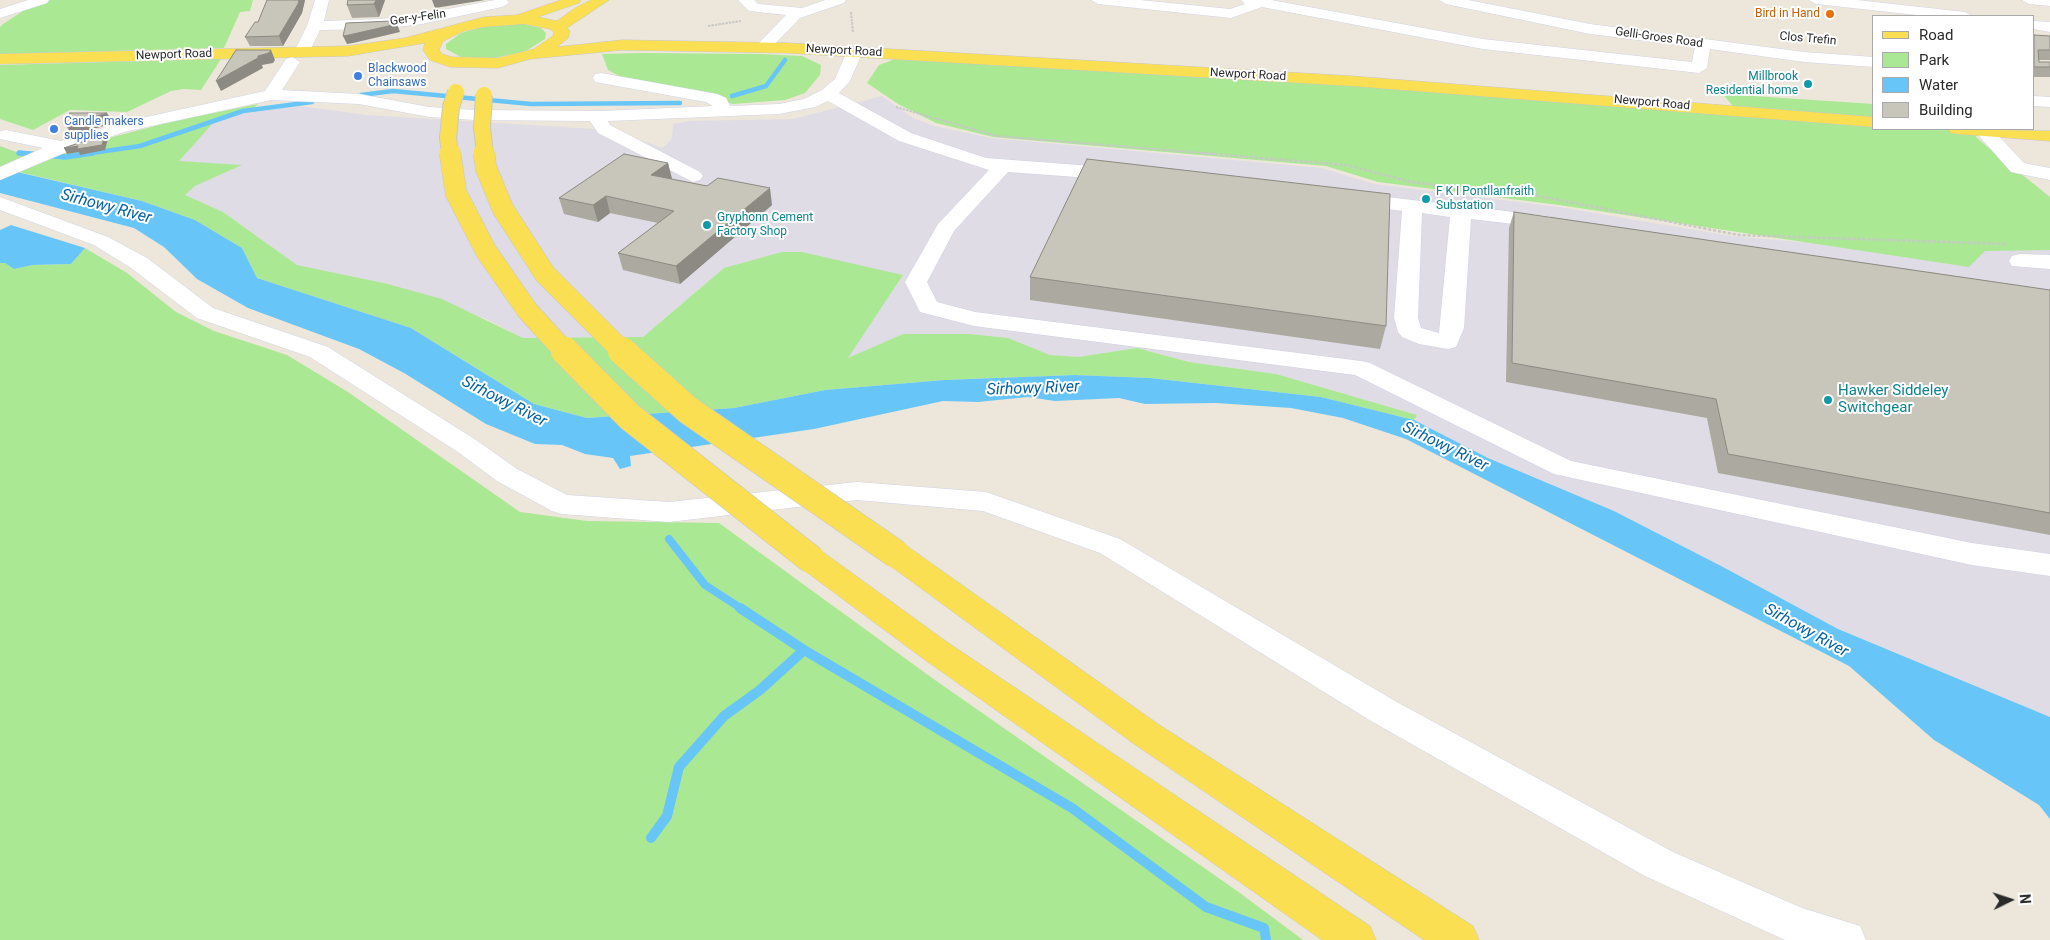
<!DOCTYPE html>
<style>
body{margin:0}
#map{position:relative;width:2050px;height:940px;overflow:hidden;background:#ede7db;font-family:Roboto,sans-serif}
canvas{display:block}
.legend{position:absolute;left:1872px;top:15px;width:162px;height:115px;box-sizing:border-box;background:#fff;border:1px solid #aaa;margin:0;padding:6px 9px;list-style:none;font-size:15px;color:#2a2a2a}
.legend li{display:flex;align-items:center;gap:10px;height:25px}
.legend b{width:25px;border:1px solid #aaa}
.north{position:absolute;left:1985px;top:875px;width:50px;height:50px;-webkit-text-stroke:4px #fff;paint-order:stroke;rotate:86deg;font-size:14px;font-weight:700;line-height:20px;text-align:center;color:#2a2a2a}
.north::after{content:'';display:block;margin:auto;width:18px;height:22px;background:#2a2a2a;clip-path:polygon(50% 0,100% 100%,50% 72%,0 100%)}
</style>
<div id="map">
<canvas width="2050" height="940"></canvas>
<ul class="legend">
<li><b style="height:6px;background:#fadf53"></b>Road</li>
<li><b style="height:14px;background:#aae894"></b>Park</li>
<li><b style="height:14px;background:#67c6f7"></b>Water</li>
<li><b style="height:14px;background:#c8c5ba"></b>Building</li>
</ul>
<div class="north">N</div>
</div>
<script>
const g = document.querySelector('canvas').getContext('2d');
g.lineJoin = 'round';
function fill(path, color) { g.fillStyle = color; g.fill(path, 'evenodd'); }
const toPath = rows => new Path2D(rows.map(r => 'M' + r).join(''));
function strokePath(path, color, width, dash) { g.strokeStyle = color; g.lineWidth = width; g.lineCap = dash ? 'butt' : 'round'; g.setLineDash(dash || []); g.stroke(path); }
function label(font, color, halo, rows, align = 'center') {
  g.font = font + ' Roboto,sans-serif'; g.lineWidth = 4; g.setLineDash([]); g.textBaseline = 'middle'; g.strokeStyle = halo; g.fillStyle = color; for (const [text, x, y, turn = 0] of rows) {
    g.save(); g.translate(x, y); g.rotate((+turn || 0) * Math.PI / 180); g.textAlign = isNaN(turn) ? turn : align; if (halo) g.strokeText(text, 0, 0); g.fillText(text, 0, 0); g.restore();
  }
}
fill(toPath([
 [882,96,913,118,934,126,991,138,1321,168,1374,184,1559,207,1737,237,1816,243,2050,249,2050,717,1838,629,1723,567,1614,511,1488,458,1414,420,1416,415,1276,374,1189,362,1137,348,1078,357,1050,355,1008,338,970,334,903,334,847,359,903,275,724,268,643,337,523,338,484,318,384,283,297,265,223,212,185,195,195,186,240,166,178,161,215,121,252,110,300,106,367,115,594,129,605,136,617,132,663,148,672,138,673,124,690,121,793,119]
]), '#dfdce5');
fill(toPath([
 [50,0,253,0,250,11,240,12,224,48,0,54,0,27,3,24,23,11,25,5],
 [519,23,541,28,546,33,545,39,526,51,494,58,461,57,446,49,446,44,461,33,489,25],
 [643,53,761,54,802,56,821,65,820,75,805,93,785,100,733,104,625,79,608,70,602,54],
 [898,58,1376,85,1740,115,1723,94,1874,104,1874,129,1971,129,1978,139,2050,197,2050,250,1985,251,1969,267,1559,205,1378,182,1326,166,993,137,936,123,898,104,867,83,879,65],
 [221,59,201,90,184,89,171,91,127,112,70,110,33,130,0,119,0,65],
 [258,104,252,110,215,121,179,161,242,165,195,186,185,195,223,212,297,265,384,283,442,299,523,338,643,337,724,268,782,252,802,252,903,275,848,358,903,334,970,334,1008,338,1050,355,1078,357,1137,348,1189,362,1276,374,1417,415,1414,420,1321,397,1150,378,1075,375,944,380,825,390,734,408,587,418,534,404,411,328,257,278,242,248,195,220,142,201,19,172,90,143,174,121],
 [0,146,19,153,29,154,0,167],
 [85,248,127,273,176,312,214,331,287,355,348,392,520,512,587,521,719,523,935,680,1240,893,1303,940,0,940,0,263,5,263,14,269,33,265,71,264]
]), '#aae894');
fill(toPath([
 [0,168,142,201,195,220,242,248,257,278,411,328,534,404,587,418,734,408,825,390,944,380,1075,375,1150,378,1321,397,1414,420,1488,458,1614,511,1723,567,1838,629,2050,717,2050,819,2039,805,1934,740,1849,666,1406,439,1343,418,1291,408,1216,403,1145,404,1119,398,1055,401,1028,397,978,402,943,401,814,429,630,456,631,466,620,469,613,458,585,454,562,445,535,444,486,424,404,373,359,349,248,308,197,279,164,247,134,228,0,193],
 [11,225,85,248,71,264,33,265,14,269,5,263,0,263,0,230]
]), '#67c6f7');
strokePath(toPath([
 [361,95,393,91,531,104,680,103],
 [732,96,766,86,785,60],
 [19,153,32,154],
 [85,154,140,146,243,111,312,102]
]), '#67c6f7', 4.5);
strokePath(toPath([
 [19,153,65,157,93,153]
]), '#67c6f7', 5.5);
strokePath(toPath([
 [669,539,705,585,742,609]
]), '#67c6f7', 8);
strokePath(toPath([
 [740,608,804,650,1072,808,1206,907,1264,928,1266,940],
 [651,838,667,816,679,767,724,716,760,690,804,650]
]), '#67c6f7', 10);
const minor = toPath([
 [28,0,49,0,47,3,0,18,0,9,28,0],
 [315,0,329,0,324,21,380,19,422,14,495,0,507,0,509,3,502,7,422,24,380,29,320,30,308,55,296,55,294,52,307,26,315,0],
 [738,0,754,0,758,4,802,8,825,0,846,0,844,3,800,18,769,50,763,52,755,47,786,15,749,11,738,0],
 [1091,0,1140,0,1230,9,1245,4,1241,0,1271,0,1483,39,1692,62,1695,47,1590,34,1446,4,1439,0,1468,0,1590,24,1804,52,1874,57,1874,67,1804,62,1710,49,1707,68,1699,73,1483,49,1262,7,1231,18,1098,4,1091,0],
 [1809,0,1857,0,1965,12,1972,16,1926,16,1816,4,1809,0],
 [2022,0,2050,0,2050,6,2029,4,2022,0],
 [2034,21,2050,22,2050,32,2034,29,2034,21],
 [855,46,863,51,850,81,839,93,911,133,986,158,1118,168,1125,170,1128,174,1125,178,1118,180,1008,172,954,231,927,282,937,302,975,312,1361,361,1370,363,1571,461,1972,543,2050,554,2050,576,1972,565,1554,474,1355,375,974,326,920,312,905,282,938,224,989,170,899,141,828,101,815,107,779,114,608,121,610,125,700,172,703,176,700,180,693,182,598,133,590,121,475,120,429,117,359,104,271,100,124,132,69,151,0,180,0,167,43,148,0,139,0,131,6,130,61,141,119,123,265,91,286,59,292,57,300,62,282,90,359,94,429,107,475,110,602,111,713,106,706,102,595,82,593,78,595,74,601,73,717,94,726,98,730,106,779,104,804,99,822,90,835,79,847,51,855,46],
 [2034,96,2050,97,2050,107,2034,106,2034,96],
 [1973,129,1992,129,2024,163,2050,168,2050,180,2011,172,1973,129],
 [1353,193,1548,216,1555,218,1558,222,1555,226,1548,228,1471,219,1464,328,1456,347,1448,349,1419,344,1402,337,1398,332,1394,318,1402,211,1346,203,1343,199,1346,195,1353,193],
 [1422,213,1450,217,1439,333,1421,328,1418,318,1422,213],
 [0,197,108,237,147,258,213,308,328,347,476,440,517,469,567,495,669,502,857,482,986,492,1120,539,1395,701,1673,852,1802,908,1860,926,1866,940,1785,940,1645,876,1371,721,1100,553,983,511,857,500,669,522,562,514,552,511,497,481,458,452,310,357,197,318,131,268,94,245,0,210,0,197],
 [2020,254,2050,255,2050,269,2012,266,2009,261,2012,256,2020,254]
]);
const major = toPath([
 [561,0,581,0,579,3,538,17,557,21,575,8,591,0,609,0,567,28,570,31,568,38,557,47,622,40,788,43,1351,76,1874,117,1874,127,1351,86,788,53,622,50,530,59,498,68,450,67,430,60,423,50,425,43,348,56,0,64,0,54,348,46,405,38,484,17,517,15,561,0],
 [524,24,550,29,554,32,553,36,534,49,498,58,452,57,442,54,439,50,443,41,464,31,484,27,524,24],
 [1948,129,2050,131,2050,141,1957,134,1951,133,1948,129],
 [896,543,907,546,1158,724,1473,926,1479,940,1424,940,1134,744,885,562,881,554,885,546,896,543],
 [812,549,823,552,947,642,1370,926,1376,940,1322,940,925,660,801,568,797,560,801,552,812,549]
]);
strokePath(minor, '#d0d3e4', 1);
strokePath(major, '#c8c8c8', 1);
strokePath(toPath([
 [851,12,853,33],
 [708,26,741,21],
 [896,107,997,136,1215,154]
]), '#c8c8c8', 2, [2.5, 1]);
strokePath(toPath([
 [1200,153,1346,165,1412,182,1478,190,1513,191,1738,235,2007,244]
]), '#c8c8c8', 2.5, [3, 2]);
fill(minor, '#fff');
fill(major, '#fadf53');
const majorBridgeFar2 = toPath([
 [484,95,482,128,485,154],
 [450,154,448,138,451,107,456,92]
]);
const majorBridgeFar1 = toPath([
 [450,153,456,193,486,251,527,310,566,353],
 [484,153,486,168,503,209,545,274,624,353]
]);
const majorBridge = toPath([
 [565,351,630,417,812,560],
 [622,351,688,410,896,554]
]);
strokePath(majorBridgeFar2, '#c8c8c8', 18, []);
strokePath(majorBridgeFar1, '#c8c8c8', 22, []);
strokePath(majorBridge, '#c8c8c8', 29, []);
strokePath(majorBridgeFar2, '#fadf53', 16);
strokePath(majorBridgeFar1, '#fadf53', 21);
strokePath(majorBridge, '#fadf53', 28);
fill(toPath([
 [267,0,305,0,302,13,283,46,250,46,245,37,258,22],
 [385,0,379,17,352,18,347,5],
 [2034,35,2050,36,2050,60,2039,60,2039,62,2050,62,2050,77,2034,77],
 [668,163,672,179,772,205,680,284,623,270,618,253,658,223,610,213,598,222,564,214,559,198],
 [1514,212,2050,290,2050,535,1718,473,1707,418,1506,382,1509,228],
 [1030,277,1386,326,1380,349,1030,300]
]), '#aca9a0');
fill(toPath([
 [299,0,305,0,302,13,283,46,279,36],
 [376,0,385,0,379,17,374,4],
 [432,0,485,0,435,8],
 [397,24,400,32,353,43,347,44,343,36],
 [271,50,275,60,273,63,262,65,263,68,221,91,216,81,258,56],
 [107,113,113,123,72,136,66,125],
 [105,134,108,139,105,150,80,155,79,152,67,154,64,148],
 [668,163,672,179,651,175],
 [770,188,772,205,680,284,676,266],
 [606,196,610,213,598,222,593,205]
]), '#8c8a82');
const building = toPath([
 [267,0,299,0,298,4,279,36,245,37,255,22,258,22,267,0],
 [348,0,376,0,374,4,347,5,348,0],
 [392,21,397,24,349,35,343,36,346,23,392,21],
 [2034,35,2050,36,2050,50,2038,50,2039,62,2050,62,2050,67,2034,67,2034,35],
 [236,50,271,50,269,53,258,56,258,58,216,81,236,50],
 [70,113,107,113,66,125,70,113],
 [105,134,102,145,77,149,78,146,64,148,105,134],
 [624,154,668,163,651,175,707,186,718,178,770,188,676,266,618,253,674,211,606,196,593,205,559,198,624,154],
 [1087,159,1390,194,1386,326,1030,277,1087,159],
 [1514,212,2050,290,2050,513,1728,454,1716,399,1512,363,1514,212]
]);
fill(building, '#c8c5ba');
strokePath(building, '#8c8a82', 1);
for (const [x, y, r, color] of [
 [1830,14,5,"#e8710a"],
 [358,76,5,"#3f7fe0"],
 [1808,84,5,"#0f9aa8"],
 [54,129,5,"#3f7fe0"],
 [1426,199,5,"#0f9aa8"],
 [707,225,5,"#0f9aa8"],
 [1828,400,5,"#0f9aa8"]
]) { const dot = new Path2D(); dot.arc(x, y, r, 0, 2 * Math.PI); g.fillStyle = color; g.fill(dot); strokePath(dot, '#fff', 2); }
label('12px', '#c56008', '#fff', [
 ["Bird in Hand",1820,14]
], 'right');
label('12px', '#2a2a2a', '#fff', [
 ["Ger-y-Felin",418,18,-8],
 ["Gelli-Groes Road",1659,38,8],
 ["Clos Trefin",1808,39,5],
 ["Newport Road",844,51,3],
 ["Newport Road",174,55,-2],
 ["Newport Road",1248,75,3],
 ["Newport Road",1652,103,5]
]);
label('12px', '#366cbe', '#fff', [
 ["Blackwood",368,69],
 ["Chainsaws",368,83],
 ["Candle makers",64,122],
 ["supplies",64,136]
], 'left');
label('12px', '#0d838f', '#fff', [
 ["Millbrook",1798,77,"right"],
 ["Residential home",1798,91,"right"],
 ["F K I Pontllanfraith",1436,192],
 ["Substation",1436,206],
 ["Gryphonn Cement",717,218],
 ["Factory Shop",717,232]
], 'left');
label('15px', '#0d838f', '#fff', [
 ["Hawker Siddeley",1838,391],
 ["Switchgear",1838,408]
], 'left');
label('italic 16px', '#0462a4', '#fff', [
 ["Sirhowy River",106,207,15],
 ["Sirhowy River",1033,389,-2],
 ["Sirhowy River",504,402,27],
 ["Sirhowy River",1445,447,26],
 ["Sirhowy River",1806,631,29]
]);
</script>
